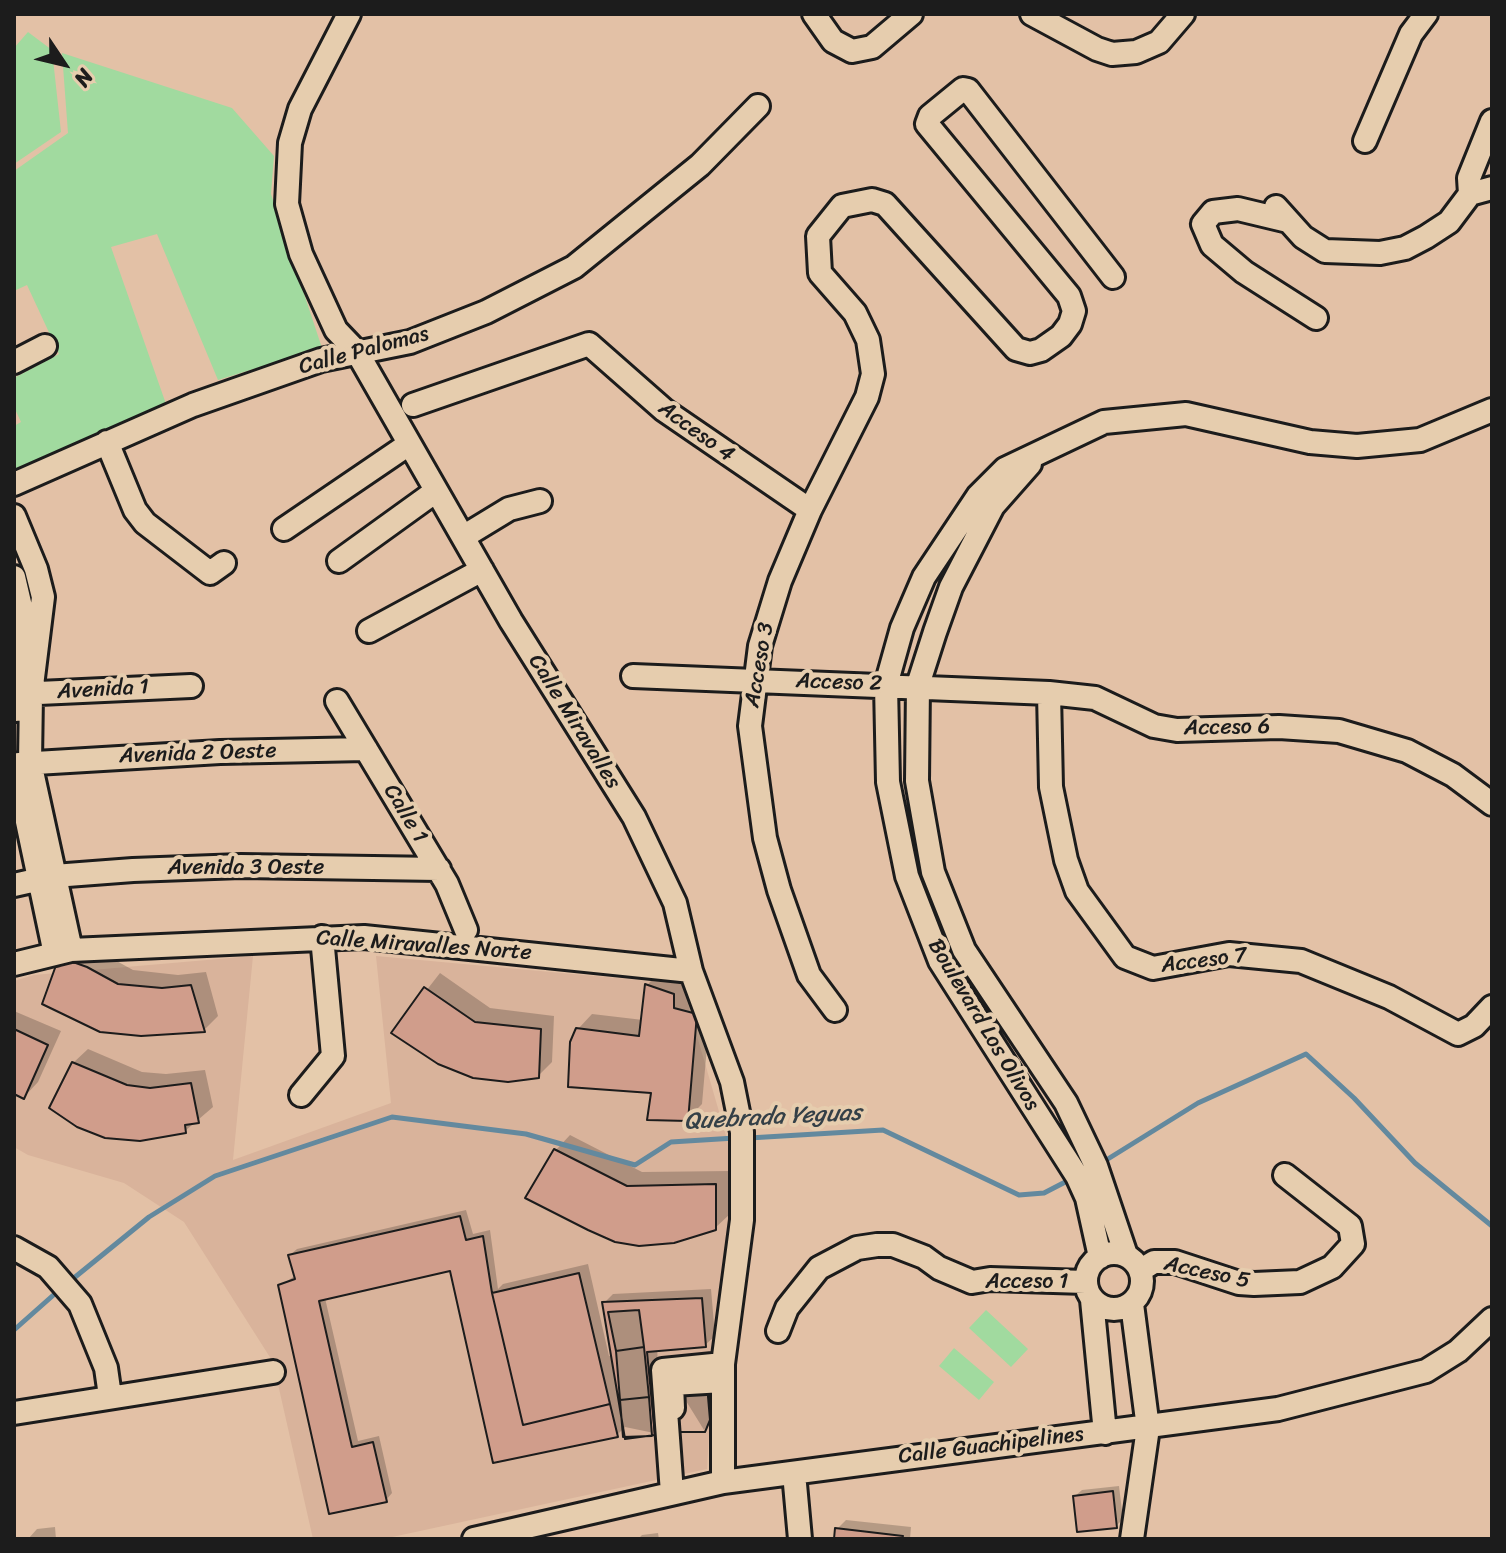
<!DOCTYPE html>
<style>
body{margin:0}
#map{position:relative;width:1506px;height:1553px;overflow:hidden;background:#e3c1a6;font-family:Sriracha,sans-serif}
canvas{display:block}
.frame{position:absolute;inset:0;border:16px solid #1c1c1c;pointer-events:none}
.north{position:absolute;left:24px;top:24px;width:80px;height:80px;-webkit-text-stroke:6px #e6cdae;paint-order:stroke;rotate:125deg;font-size:22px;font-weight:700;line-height:32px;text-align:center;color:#1c1c1c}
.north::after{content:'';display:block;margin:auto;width:28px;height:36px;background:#1c1c1c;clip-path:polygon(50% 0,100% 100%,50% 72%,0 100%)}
</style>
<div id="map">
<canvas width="1506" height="1553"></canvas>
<div class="frame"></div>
<div class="north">N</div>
</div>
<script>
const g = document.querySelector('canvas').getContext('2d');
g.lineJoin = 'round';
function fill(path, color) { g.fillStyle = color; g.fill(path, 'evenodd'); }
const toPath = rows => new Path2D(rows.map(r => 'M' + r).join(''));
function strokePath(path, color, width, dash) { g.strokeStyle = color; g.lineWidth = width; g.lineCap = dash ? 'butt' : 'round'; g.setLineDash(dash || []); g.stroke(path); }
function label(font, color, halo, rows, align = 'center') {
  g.font = font + ' Sriracha,sans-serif'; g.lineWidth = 8; g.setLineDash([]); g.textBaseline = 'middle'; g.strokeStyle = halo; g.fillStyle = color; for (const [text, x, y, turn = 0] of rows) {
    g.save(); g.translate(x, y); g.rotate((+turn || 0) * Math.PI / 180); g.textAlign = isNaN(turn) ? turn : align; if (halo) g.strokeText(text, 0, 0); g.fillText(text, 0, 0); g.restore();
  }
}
fill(toPath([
 [253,956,233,1160,391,1103,376,956,682,984,731,1153,731,1224,716,1309,707,1469,383,1539,313,1539,273,1362,184,1222,124,1183,28,1155,14,1147,14,981,34,975]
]), '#d9b39b');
fill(toPath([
 [28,32,52,50,61,132,14,164,14,48],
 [62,53,232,108,274,156,271,194,322,348,218,380,157,234,111,247,166,404,14,472,14,426,21,422,14,407,14,378,59,354,27,285,14,291,14,171,68,133],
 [986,1310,1028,1349,1011,1367,969,1328],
 [954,1348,994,1382,979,1400,939,1366]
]), '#a1da9f');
fill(toPath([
 [102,953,133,970,178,975,206,972,218,1016,204,1030,60,958],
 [661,971,687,980,688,994,711,1000,702,1104,687,1119,578,1029,592,1014,643,1020,647,985],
 [440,973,490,1008,554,1016,552,1062,538,1076,394,1032],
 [14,1011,61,1031,38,1082,24,1097,14,1092],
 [88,1049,142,1072,166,1074,205,1070,213,1107,185,1131,73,1063],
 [570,1135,642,1172,730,1171,730,1214,715,1228,528,1197,556,1150],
 [466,1210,473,1234,490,1230,498,1289,503,1284,588,1264,609,1356,613,1355,604,1303,613,1294,711,1289,715,1336,705,1345,657,1349,663,1423,654,1433,625,1427,617,1435,452,1269,325,1298,358,1441,379,1436,392,1493,386,1500,330,1512,280,1286,296,1275,290,1255,297,1249],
 [713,1379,716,1412,704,1430,678,1388],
 [1119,1486,1123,1519,1116,1526,1075,1496,1082,1490],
 [846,1520,911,1527,910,1539,836,1539,837,1529],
 [55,1527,56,1539,28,1539,37,1529],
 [658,1533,659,1539,638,1539,642,1535]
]), '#0003');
strokePath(toPath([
 [749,1138,883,1130,1019,1195,1044,1193,1073,1178],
 [1103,1162,1198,1103,1306,1054,1354,1098,1415,1163,1492,1226],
 [69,1282,149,1217,215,1176,392,1117,526,1134,635,1165,671,1142,735,1138],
 [14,1330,58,1291]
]), '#63899e', 5);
const building = toPath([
 [59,957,87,967,118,984,162,988,191,985,205,1032,141,1036,100,1032,42,1004,59,957],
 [645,984,674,994,674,1008,697,1014,688,1121,647,1120,651,1093,568,1087,570,1042,576,1028,639,1036,645,984],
 [424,987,475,1022,541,1029,539,1078,508,1082,473,1078,438,1064,391,1033,424,987],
 [14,1029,48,1045,24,1099,14,1094,14,1029],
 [72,1062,127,1085,150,1088,191,1083,199,1123,185,1125,186,1133,140,1141,105,1138,77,1127,49,1108,72,1062],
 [554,1149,627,1186,716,1184,716,1230,674,1243,639,1246,615,1242,588,1230,525,1198,554,1149],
 [460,1216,466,1240,483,1236,492,1293,523,1425,610,1404,618,1437,493,1463,450,1271,319,1301,352,1447,373,1442,387,1502,329,1514,278,1285,295,1279,288,1255,460,1216],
 [579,1273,610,1404,523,1425,492,1293,579,1273],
 [702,1298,706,1347,647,1352,655,1435,625,1439,602,1302,702,1298],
 [639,1310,644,1347,616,1351,608,1312,639,1310],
 [644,1347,649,1397,620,1400,616,1351,644,1347],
 [707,1385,710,1420,705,1432,678,1432,676,1387,707,1385],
 [707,1385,710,1420,705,1432,678,1432,676,1387,707,1385],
 [649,1397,652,1436,623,1437,620,1400,649,1397],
 [1113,1491,1117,1528,1077,1532,1073,1496,1113,1491],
 [835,1528,903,1536,902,1539,834,1539,835,1528]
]);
fill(building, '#d09d8b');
strokePath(building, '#1c1c1c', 2);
const minor = toPath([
 [349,14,300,109,290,143,287,204,301,254,336,330,357,352,511,621,634,817,675,903,691,971,732,1082,742,1132,742,1220,723,1364,723,1482],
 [814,14,833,41,852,51,872,47,911,14],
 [1032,14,1097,49,1112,54,1136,52,1159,42,1183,14],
 [1365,141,1411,34,1426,14],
 [1470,194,1469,178,1492,121],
 [1276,207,1303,237,1325,251,1380,253,1405,248,1426,237,1449,222,1470,194,1492,188],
 [1288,221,1238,209,1213,212,1203,224,1212,245,1244,272,1316,318],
 [14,362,45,346],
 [413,405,589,344,664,410,810,510],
 [107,442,135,510,145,523,210,573,224,563],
 [1030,464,993,506,951,587,935,632,918,685,917,781,933,872,964,950,1066,1103,1096,1166,1126,1255],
 [14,484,193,405,321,360,410,342,486,312,574,267,700,165,758,106],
 [14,516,36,569,43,597,31,694,30,762,71,950],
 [284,529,409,444],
 [463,537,509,509,540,501],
 [339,561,436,491],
 [14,577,24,620,16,710],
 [369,631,482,570],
 [633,676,1049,693,1095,698,1154,726,1177,730,1279,727,1339,731,1407,751,1453,775,1492,804],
 [1049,693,1051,787,1066,860,1077,891,1125,957,1153,968,1229,954,1301,961,1389,997,1458,1034,1474,1026,1492,1007],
 [17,694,191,686],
 [337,701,447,884,466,930],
 [19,764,220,752,366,749],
 [15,765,55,954],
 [14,885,54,876,133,870,241,866,439,869],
 [14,964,71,950,364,937,691,971],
 [835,1010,809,975,779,890,765,838,750,726,760,646,780,581,810,510,867,397,873,374,868,340,855,313,820,273,818,236,842,206,872,200,885,204,1016,349,1030,353,1041,350,1061,336,1070,324,1074,311,1069,296,927,124,930,116,963,89,968,90,1113,277],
 [301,1095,333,1056,322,937],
 [14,1248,48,1267,80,1304,106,1368,110,1396],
 '1086 1281a28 28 0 1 1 56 0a28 28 0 1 1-56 0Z',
 [1100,1257,1087,1198,1077,1176,940,961,907,876,888,782,886,685,902,628,924,577,978,496,1005,469,1104,422,1186,414,1310,442,1357,446,1420,440,1492,410],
 [1141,1270,1154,1262,1175,1262,1239,1283,1254,1284,1300,1282,1332,1267,1353,1244,1350,1226,1285,1175],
 [1092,1300,1105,1433],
 [1132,1304,1148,1428,1132,1539],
 [778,1331,787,1308,819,1268,857,1248,877,1245,893,1245,924,1257,939,1268,972,1282,990,1279,1085,1282],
 [673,1408,672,1384,723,1381],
 [14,1413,273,1372],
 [794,1473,800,1539],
 [672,1493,663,1370,723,1364],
 [474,1539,723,1482,1278,1409,1426,1371,1458,1351,1492,1319]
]);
strokePath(minor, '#1c1c1c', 28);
strokePath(minor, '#e6cdae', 22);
label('22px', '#1c1c1c', '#e6cdae', [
 ["Calle Palomas",364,351,-15],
 ["Acceso 4",696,432,36],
 ["Acceso 3",760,665,-80],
 ["Acceso 2",839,683,2],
 ["Avenida 1",103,690,-3],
 ["Calle Miravalles",574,722,58],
 ["Acceso 6",1227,728,-1],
 ["Avenida 2 Oeste",198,754,-2],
 ["Calle 1",405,814,59],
 ["Avenida 3 Oeste",246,868],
 ["Calle Miravalles Norte",424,946,4],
 ["Acceso 7",1204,961,-7],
 ["Boulevard Los Olivos",983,1025,59],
 ["Acceso 5",1207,1273,12],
 ["Acceso 1",1027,1282],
 ["Calle Guachipelines",991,1446,-7]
]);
label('italic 24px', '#344047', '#e6cdae', [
 ["Quebrada Yeguas",773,1118,-3]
]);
</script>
